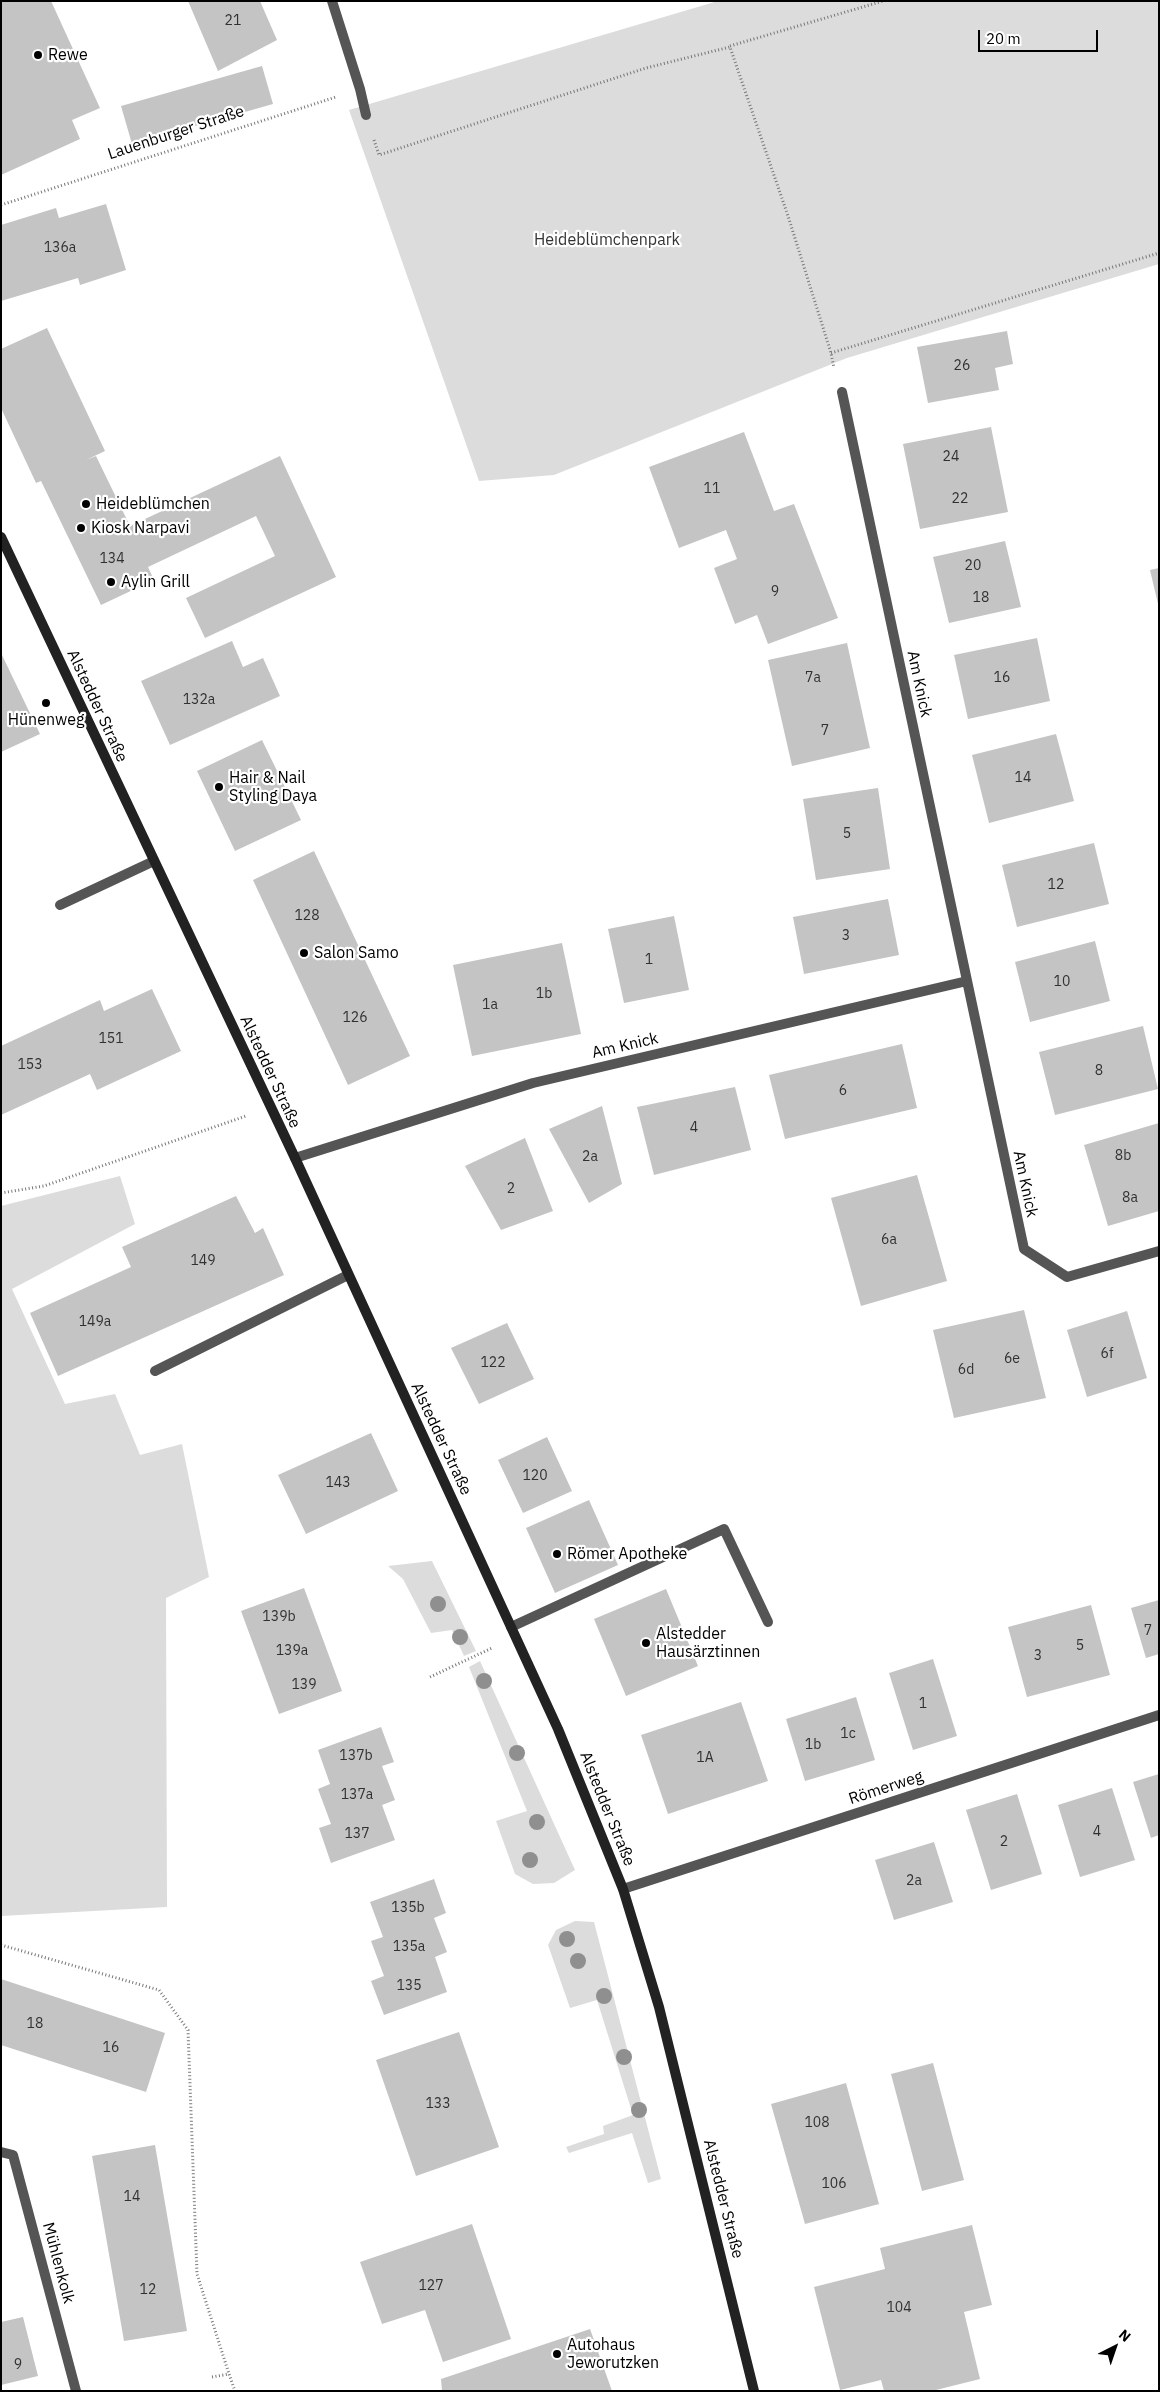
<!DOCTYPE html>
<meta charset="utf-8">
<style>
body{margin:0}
#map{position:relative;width:1160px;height:2392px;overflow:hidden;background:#fff;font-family:"IBM Plex Sans",sans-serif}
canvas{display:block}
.frame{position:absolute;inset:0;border:2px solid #000;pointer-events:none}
.north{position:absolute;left:1090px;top:2322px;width:50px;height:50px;-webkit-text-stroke:4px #fff;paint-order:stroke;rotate:41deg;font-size:14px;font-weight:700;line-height:20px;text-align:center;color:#000}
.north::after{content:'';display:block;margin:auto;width:18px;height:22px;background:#000;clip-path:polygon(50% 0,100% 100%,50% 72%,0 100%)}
.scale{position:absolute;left:978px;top:30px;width:120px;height:22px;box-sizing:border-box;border:2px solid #000;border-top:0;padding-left:6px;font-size:15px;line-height:18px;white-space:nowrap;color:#000;-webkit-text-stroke:4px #fff;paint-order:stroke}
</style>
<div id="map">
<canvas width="1160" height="2392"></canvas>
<div class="frame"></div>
<div class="north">N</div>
<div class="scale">20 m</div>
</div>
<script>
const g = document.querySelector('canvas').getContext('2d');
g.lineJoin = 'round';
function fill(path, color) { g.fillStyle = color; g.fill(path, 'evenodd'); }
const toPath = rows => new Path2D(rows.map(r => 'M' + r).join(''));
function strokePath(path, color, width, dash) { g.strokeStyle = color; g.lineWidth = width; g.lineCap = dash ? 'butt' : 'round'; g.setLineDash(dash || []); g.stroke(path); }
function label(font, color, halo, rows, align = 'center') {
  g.font = font + ' "IBM Plex Sans",sans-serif'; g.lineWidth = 4.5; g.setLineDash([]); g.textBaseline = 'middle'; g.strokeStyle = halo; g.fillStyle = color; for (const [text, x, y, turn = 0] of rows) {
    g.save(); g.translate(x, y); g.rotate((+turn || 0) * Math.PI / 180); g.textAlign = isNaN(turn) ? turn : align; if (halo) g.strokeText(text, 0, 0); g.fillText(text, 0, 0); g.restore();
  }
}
fill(toPath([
 [718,1,1159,1,1159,264,847,358,554,475,479,481,349,110],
 [120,1176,135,1224,12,1289,65,1404,115,1394,140,1455,182,1444,209,1577,166,1598,167,1907,1,1916,1,1206],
 [432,1561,476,1651,464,1656,452,1630,431,1633,403,1579,388,1566],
 [480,1661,575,1870,554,1883,533,1884,515,1874,496,1821,527,1811,469,1667],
 [575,1921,594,1922,661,2179,648,2183,632,2133,569,2153,566,2147,604,2134,603,2126,633,2115,597,2000,570,2008,548,1945,556,1930]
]), '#dcdcdc');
fill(toPath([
 [1,1,51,1,100,108,72,120,80,139,1,175],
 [188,1,260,1,277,40,218,71],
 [262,66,273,104,132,144,121,106],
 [106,204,126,270,80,285,78,278,1,301,1,225,56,208,59,218],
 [47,328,105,451,86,460,96,456,130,526,280,456,336,577,205,638,186,598,275,556,256,516,148,567,154,580,101,605,41,481,36,483,1,408,1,349],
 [1007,331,1013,364,995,368,999,390,928,403,917,347],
 [991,427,1008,512,920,529,903,444],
 [744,432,774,511,794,504,838,618,768,644,757,615,735,624,714,568,737,559,726,530,679,548,649,467],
 [1005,541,1021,607,949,623,933,557],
 [1159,568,1159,604,1158,604,1150,570],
 [1037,638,1050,701,968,719,954,655],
 [232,641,243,667,263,658,280,696,170,745,141,681],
 [847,643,870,748,792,766,768,660],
 [1,653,40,734,1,752],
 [1056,734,1074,801,989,823,972,755],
 [262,740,301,820,235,851,197,771],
 [878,788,890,869,816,880,803,799],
 [1094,843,1109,904,1017,927,1002,865],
 [314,851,410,1056,348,1085,253,880],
 [888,899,899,955,804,974,793,917],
 [674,916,689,990,624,1003,608,929],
 [1095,941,1110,1001,1030,1022,1015,962],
 [562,943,581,1034,472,1056,453,965],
 [152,989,181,1051,97,1090,90,1074,1,1115,1,1046,100,1000,104,1011],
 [1143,1026,1158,1089,1055,1115,1039,1052],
 [902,1044,917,1108,785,1139,769,1075],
 [735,1087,751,1150,654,1175,637,1107],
 [602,1106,622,1184,589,1203,549,1129],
 [1159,1123,1159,1211,1108,1226,1084,1145],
 [525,1138,553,1211,501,1230,465,1166],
 [917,1175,947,1281,861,1306,831,1198],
 [236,1196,255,1233,263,1228,284,1275,58,1376,30,1313,131,1267,122,1247],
 [1024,1310,1046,1398,954,1418,933,1330],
 [1127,1311,1147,1378,1087,1397,1067,1330],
 [507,1323,534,1379,479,1404,451,1348],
 [371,1433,398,1491,306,1534,278,1475],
 [547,1437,572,1491,523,1513,498,1460],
 [589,1500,618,1565,555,1593,526,1528],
 [304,1588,342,1691,279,1714,241,1611],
 [666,1589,698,1666,626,1696,594,1619],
 [1159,1600,1159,1654,1146,1658,1131,1608],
 [1091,1605,1110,1675,1027,1697,1008,1627],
 [933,1659,957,1736,913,1750,889,1673],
 [856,1697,875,1760,805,1781,786,1719],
 [741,1702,768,1781,668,1814,641,1735],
 [381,1727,394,1762,382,1766,395,1800,382,1805,395,1840,331,1863,319,1828,331,1824,318,1789,330,1784,318,1750],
 [1159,1774,1159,1835,1151,1838,1133,1782],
 [1112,1788,1135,1860,1080,1877,1058,1805],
 [1017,1794,1042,1874,991,1890,966,1810],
 [934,1842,953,1902,894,1920,875,1860],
 [434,1879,446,1913,434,1918,447,1952,435,1957,447,1992,384,2015,371,1981,384,1976,371,1941,383,1937,370,1902],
 [1,1979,165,2033,146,2092,1,2045],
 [459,2032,499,2147,416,2176,376,2060],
 [933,2063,964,2180,922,2191,891,2074],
 [846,2083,879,2204,805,2224,771,2104],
 [155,2145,187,2331,124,2341,92,2156],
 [472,2224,511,2339,443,2362,425,2310,382,2324,360,2262],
 [972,2225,992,2305,964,2312,980,2379,932,2391,884,2391,881,2380,840,2390,814,2287,885,2269,880,2248],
 [23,2317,38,2376,1,2385,1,2322],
 [590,2329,612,2391,442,2391,441,2379]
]), '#c4c4c4');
strokePath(toPath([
 [730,46,883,1],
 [374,140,379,155,646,68,730,47,788,216,831,353,834,368],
 [1,205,336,97],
 [831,353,1159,253],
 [1,1193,44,1186,246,1116],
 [430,1677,492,1648],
 [1,1945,159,1990,188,2030,197,2274,229,2374],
 [212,2377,229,2374,235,2391]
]), '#777', 3, [1, 2.5]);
strokePath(toPath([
 [60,905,154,861],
 [155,1371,348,1275],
 [511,1627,724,1529,768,1622]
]), '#555', 10);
strokePath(toPath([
 [332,1,360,89,366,115],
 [842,392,1024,1249,1067,1277,1159,1251],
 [295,1158,533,1083,967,981],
 [623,1889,1159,1715],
 [1,2152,13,2155,76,2391]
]), '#555', 10);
strokePath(toPath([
 [1,537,295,1158,558,1729,623,1889,659,2007,754,2391]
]), '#222', 10);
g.fillStyle = '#8f8f8f';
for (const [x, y] of [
 [438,1604],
 [460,1637],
 [484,1681],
 [517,1753],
 [537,1822],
 [530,1860],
 [567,1939],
 [578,1961],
 [604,1996],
 [624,2057],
 [639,2110]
]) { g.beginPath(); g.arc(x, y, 8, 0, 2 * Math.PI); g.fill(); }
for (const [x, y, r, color] of [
 [38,55,5,"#000"],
 [86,504,5,"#000"],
 [81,528,5,"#000"],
 [111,582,5,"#000"],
 [46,703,5,"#000"],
 [219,787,5,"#000"],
 [304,953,5,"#000"],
 [557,1554,5,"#000"],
 [646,1643,5,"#000"],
 [557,2354,5,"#000"]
]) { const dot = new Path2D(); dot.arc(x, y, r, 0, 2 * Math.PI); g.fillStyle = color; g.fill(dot); strokePath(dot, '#fff', 2); }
label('14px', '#313131', null, [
 ["21",233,21],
 ["136a",60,248],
 ["26",962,366],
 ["24",951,457],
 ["11",712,489],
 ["22",960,499],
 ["134",112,559],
 ["20",973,566],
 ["9",775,592],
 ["18",981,598],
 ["7a",813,678],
 ["16",1002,678],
 ["132a",199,700],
 ["7",825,731],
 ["14",1023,778],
 ["5",847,834],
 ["12",1056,885],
 ["128",307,916],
 ["3",846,936],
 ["1",649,960],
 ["10",1062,982],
 ["1b",544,994],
 ["1a",490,1005],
 ["126",355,1018],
 ["151",111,1039],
 ["153",30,1065],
 ["8",1099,1071],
 ["6",843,1091],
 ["4",694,1128],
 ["8b",1123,1156],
 ["2a",590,1157],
 ["2",511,1189],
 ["8a",1130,1198],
 ["6a",889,1240],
 ["149",203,1261],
 ["149a",95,1322],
 ["6f",1107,1354],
 ["6e",1012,1359],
 ["122",493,1363],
 ["6d",966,1370],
 ["120",535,1476],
 ["143",338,1483],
 ["139b",279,1617],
 ["7",1148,1631],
 ["5",1080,1646],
 ["139a",292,1651],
 ["3",1038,1656],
 ["139",304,1685],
 ["1",923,1704],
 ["1c",848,1734],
 ["1b",813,1745],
 ["137b",356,1756],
 ["1A",705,1758],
 ["137a",357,1795],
 ["4",1097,1832],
 ["137",357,1834],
 ["2",1004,1842],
 ["2a",914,1881],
 ["135b",408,1908],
 ["135a",409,1947],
 ["135",409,1986],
 ["18",35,2024],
 ["16",111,2048],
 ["133",438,2104],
 ["108",817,2123],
 ["106",834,2184],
 ["14",132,2197],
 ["127",431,2286],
 ["12",148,2290],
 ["104",899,2308],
 ["9",18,2365]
]);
label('16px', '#000', '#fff', [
 ["Rewe",48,55],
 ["Heideblümchen",96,504],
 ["Kiosk Narpavi",91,528],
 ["Aylin Grill",121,582],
 ["Hünenweg",46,720,"center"],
 ["Hair & Nail",229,778],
 ["Styling Daya",229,796],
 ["Salon Samo",314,953],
 ["Römer Apotheke",567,1554],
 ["Alstedder",656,1634],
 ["Hausärztinnen",656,1652],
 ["Autohaus",567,2345],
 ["Jeworutzken",567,2363]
], 'left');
label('16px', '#000', '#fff', [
 ["Lauenburger Straße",176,133,-18],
 ["Am Knick",919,684,78],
 ["Alstedder Straße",97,706,65],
 ["Am Knick",625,1046,-13],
 ["Alstedder Straße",270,1072,65],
 ["Am Knick",1025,1184,78],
 ["Alstedder Straße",441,1439,65],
 ["Römerweg",886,1788,-18],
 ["Alstedder Straße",607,1809,68],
 ["Alstedder Straße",723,2199,76],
 ["Mühlenkolk",58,2263,75]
]);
label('16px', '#333', '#fff', [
 ["Heideblümchenpark",607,240]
]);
</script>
